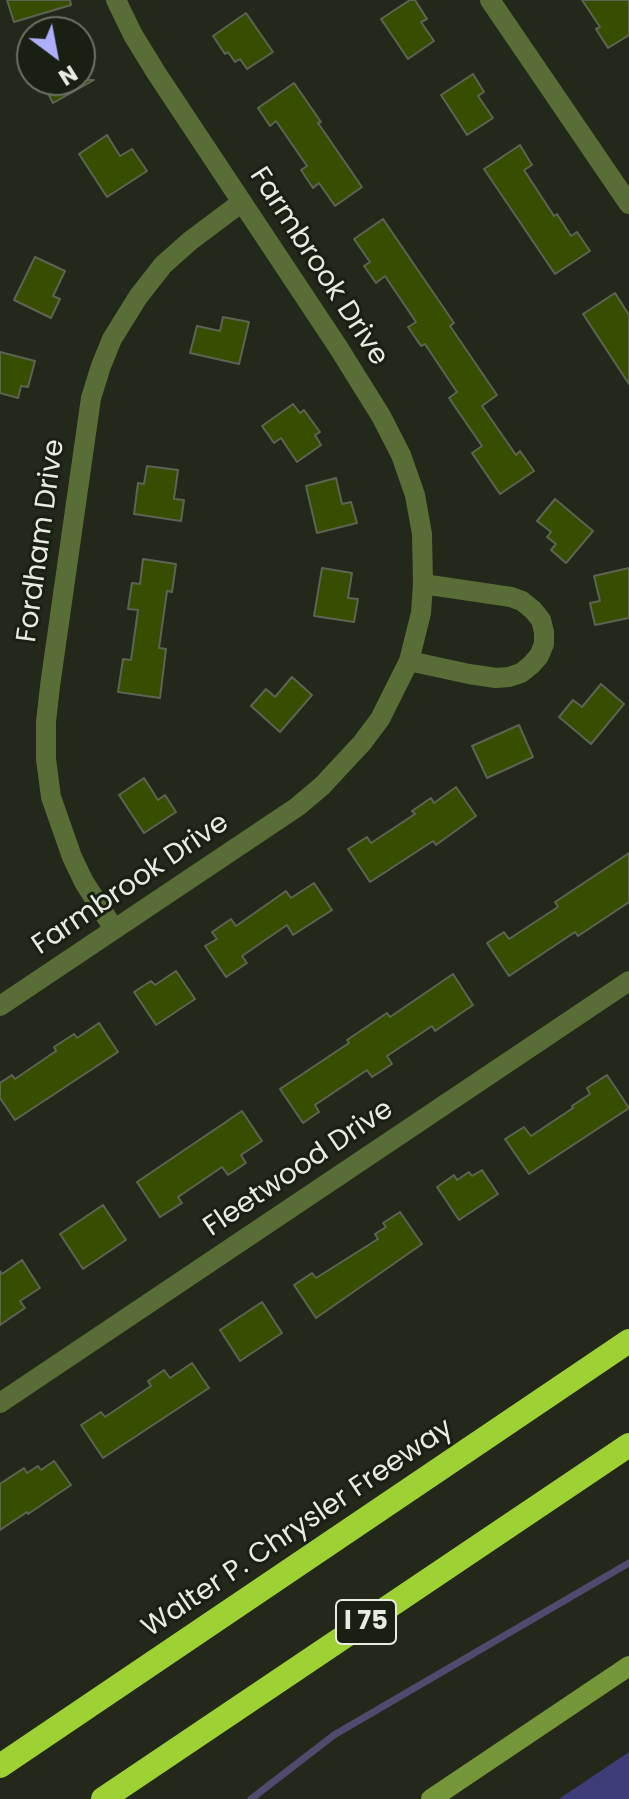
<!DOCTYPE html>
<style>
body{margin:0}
#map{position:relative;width:629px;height:1799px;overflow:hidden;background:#23281b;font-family:Poppins,sans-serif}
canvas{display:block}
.north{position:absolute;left:16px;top:16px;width:80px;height:80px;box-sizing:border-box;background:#191f12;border:2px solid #6b7165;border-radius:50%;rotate:148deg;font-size:22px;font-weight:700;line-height:32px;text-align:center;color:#e7ebe2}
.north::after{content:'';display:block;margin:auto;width:28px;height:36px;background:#aeaefb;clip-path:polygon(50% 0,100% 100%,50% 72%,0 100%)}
</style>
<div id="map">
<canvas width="629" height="1799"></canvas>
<div class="north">N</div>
</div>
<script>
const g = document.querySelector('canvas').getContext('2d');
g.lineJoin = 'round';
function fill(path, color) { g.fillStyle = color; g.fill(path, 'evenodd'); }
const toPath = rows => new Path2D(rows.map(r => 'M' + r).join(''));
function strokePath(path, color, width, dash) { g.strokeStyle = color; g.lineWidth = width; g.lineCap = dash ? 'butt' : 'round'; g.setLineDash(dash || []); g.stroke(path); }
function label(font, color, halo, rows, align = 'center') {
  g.font = font + ' Poppins,sans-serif'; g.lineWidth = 6; g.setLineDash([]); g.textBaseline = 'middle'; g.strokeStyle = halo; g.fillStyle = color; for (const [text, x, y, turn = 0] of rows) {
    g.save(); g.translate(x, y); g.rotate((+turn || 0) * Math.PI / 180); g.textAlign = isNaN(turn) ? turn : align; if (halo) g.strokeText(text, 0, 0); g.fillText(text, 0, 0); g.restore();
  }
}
fill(toPath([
 [629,1752,629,1799,559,1799]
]), '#3f3c7a');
strokePath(toPath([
 [251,1799,334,1735,629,1563]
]), '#51496e', 7);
const building = toPath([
 [7,0,70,0,71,5,14,22,7,0],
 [410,0,415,0,427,19,421,22,434,41,408,59,381,19,410,0],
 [582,0,629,0,629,35,608,48,596,29,600,27,582,0],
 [246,13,273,52,247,69,240,59,235,62,228,52,225,54,213,36,246,13],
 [473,74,484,92,478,96,493,118,467,135,441,95,473,74],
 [41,80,94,80,53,103,41,80],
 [294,83,321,122,318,123,362,187,335,206,319,183,313,188,301,170,307,166,276,121,270,126,258,108,294,83],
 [107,135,120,156,132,149,147,171,107,197,79,154,107,135],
 [520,145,532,165,524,170,554,216,557,214,571,236,577,232,590,251,555,274,484,169,520,145],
 [383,219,454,323,450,326,497,395,482,406,516,455,520,451,534,471,500,494,472,453,482,446,449,398,457,392,425,344,421,346,408,327,416,322,385,276,376,283,364,266,370,262,354,239,383,219],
 [35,257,65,271,53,296,60,299,51,318,14,300,35,257],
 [615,293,629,315,629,384,583,314,615,293],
 [223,317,249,322,239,364,190,353,197,326,220,331,223,317],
 [0,352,35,361,28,387,21,386,18,398,0,393,0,352],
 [293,404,300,413,304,410,320,432,315,435,321,445,297,462,281,438,274,443,262,426,293,404],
 [147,466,178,470,174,499,184,500,181,521,134,514,138,483,144,484,147,466],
 [336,478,342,504,351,502,357,523,317,533,306,486,336,478],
 [555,499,593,531,566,563,551,550,556,544,547,537,551,532,537,521,555,499],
 [143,559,176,564,172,592,167,591,159,648,166,649,160,698,118,692,123,659,131,660,138,610,128,609,132,583,140,584,143,559],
 [322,568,352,573,348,598,358,599,354,622,314,616,322,568],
 [629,568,629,618,595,625,590,603,600,601,594,576,629,568],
 [292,677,312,695,280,732,251,706,266,689,275,697,292,677],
 [601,684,624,704,591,744,559,717,573,700,582,707,601,684],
 [519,725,533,757,487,778,472,746,519,725],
 [144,778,158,800,165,795,176,812,144,833,119,795,144,778],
 [456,787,476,816,436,845,433,841,370,882,348,849,367,837,371,843,415,814,412,811,431,798,434,803,456,787],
 [629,853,629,902,578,936,575,932,509,976,487,943,504,932,509,939,558,907,555,902,629,853],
 [314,883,332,910,293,935,287,925,242,956,247,963,226,977,205,946,217,939,212,932,231,919,236,926,286,891,291,898,314,883],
 [176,971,195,999,156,1025,134,992,151,981,155,985,176,971],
 [453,974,473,1005,435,1031,432,1026,387,1056,392,1064,372,1077,367,1070,315,1105,319,1112,303,1123,280,1089,349,1043,347,1040,387,1013,390,1017,453,974],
 [99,1023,118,1052,15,1120,0,1098,0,1083,12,1075,15,1079,56,1051,54,1047,74,1034,77,1038,99,1023],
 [607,1075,629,1108,529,1174,505,1139,524,1127,531,1136,573,1108,572,1106,590,1094,587,1088,607,1075],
 [242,1111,262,1141,241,1155,246,1163,228,1175,222,1167,178,1197,182,1203,160,1217,137,1182,242,1111],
 [482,1170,498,1194,459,1220,437,1187,454,1175,457,1180,469,1172,472,1176,482,1170],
 [103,1205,126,1240,83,1269,60,1234,103,1205],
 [400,1212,422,1244,316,1318,294,1285,312,1273,316,1278,378,1239,375,1234,386,1227,383,1223,400,1212],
 [22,1260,40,1288,20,1301,25,1308,0,1325,0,1271,2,1274,22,1260],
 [262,1302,282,1333,240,1361,220,1330,262,1302],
 [192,1363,209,1388,103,1458,81,1425,101,1412,105,1417,151,1386,148,1381,164,1370,170,1378,192,1363],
 [54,1461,71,1485,28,1514,27,1512,0,1530,0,1484,24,1468,27,1473,38,1466,41,1470,54,1461]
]);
fill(building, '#374e00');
strokePath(building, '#5d6354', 2);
strokePath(toPath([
 [490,0,629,204],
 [409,661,469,674,496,678,509,677,521,673,531,665,539,656,544,644,544,632,541,620,533,610,522,601,511,597,423,584],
 [114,929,84,882,72,857,51,797,46,759,46,722,50,686,91,398,101,366,112,339,138,297,163,265,190,241,242,202],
 [0,1006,297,807,322,786,362,743,380,719,409,661,421,613,423,584,422,534,415,495,401,455,381,416,338,347,157,74,133,35,116,0],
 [0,1403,629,981]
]), '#596e37', 20);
strokePath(toPath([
 [431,1799,629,1666]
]), '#759639', 20);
strokePath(toPath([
 [0,1766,629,1341],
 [103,1799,629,1445]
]), '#9ed234', 24);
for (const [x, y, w] of [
 [366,1622,60]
]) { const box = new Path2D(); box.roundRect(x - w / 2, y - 22, w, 44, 6); g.fillStyle = '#191f12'; g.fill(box); strokePath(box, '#e7ebe2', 2); }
label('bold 26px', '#e7ebe2', null, [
 ["I 75",366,1622]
]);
label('28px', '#e7ebe2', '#191f12', [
 ["Farmbrook Drive",318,267,57],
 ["Fordham Drive",42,541,-82],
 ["Farmbrook Drive",131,885,-34],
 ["Fleetwood Drive",299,1169,-34],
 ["Walter P. Chrysler Freeway",298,1529,-34]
]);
</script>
